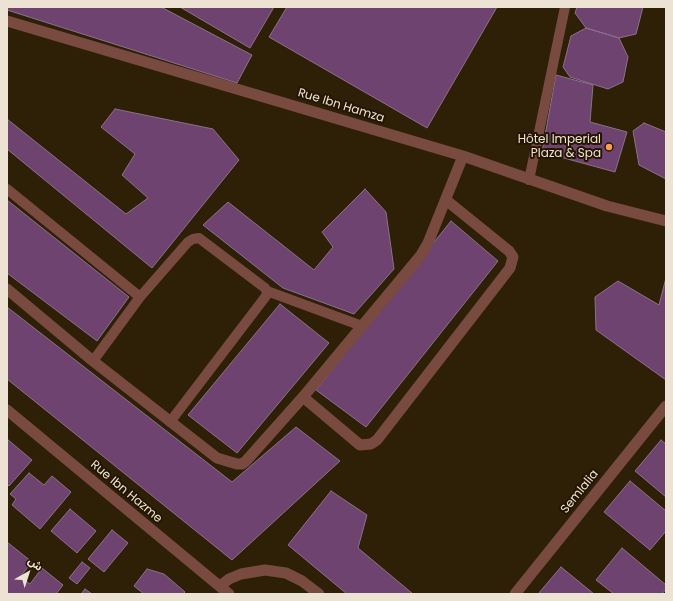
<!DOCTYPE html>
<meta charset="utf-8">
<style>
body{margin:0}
#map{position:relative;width:673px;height:601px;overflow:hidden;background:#2e2007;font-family:Poppins,"Noto Sans Arabic",sans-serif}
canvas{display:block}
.frame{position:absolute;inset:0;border:8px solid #ede3d5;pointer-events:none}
.north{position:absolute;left:8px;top:553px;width:40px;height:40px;-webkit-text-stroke:3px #241600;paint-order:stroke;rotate:39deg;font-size:11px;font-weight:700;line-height:16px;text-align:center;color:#ede3d5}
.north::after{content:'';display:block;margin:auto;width:14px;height:18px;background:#ede3d5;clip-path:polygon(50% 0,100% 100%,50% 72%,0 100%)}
</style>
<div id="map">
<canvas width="673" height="601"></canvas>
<div class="frame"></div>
<div class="north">ش</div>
</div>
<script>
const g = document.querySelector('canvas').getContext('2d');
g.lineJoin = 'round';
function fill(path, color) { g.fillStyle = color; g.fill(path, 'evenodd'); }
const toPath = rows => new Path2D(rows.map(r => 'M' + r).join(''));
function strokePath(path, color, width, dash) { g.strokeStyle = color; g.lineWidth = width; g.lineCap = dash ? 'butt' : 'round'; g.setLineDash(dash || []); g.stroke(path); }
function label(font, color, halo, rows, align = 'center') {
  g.font = font + ' Poppins,sans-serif'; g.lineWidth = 4; g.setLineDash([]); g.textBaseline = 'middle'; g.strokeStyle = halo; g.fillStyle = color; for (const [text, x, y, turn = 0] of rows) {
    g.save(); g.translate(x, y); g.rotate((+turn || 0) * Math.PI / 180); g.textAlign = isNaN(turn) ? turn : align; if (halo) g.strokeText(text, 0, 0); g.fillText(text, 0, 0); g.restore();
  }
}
const building = toPath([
 [7,7,161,7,252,55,237,83,7,10,7,7],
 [180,7,274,7,250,48,180,7],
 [287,7,497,7,427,128,269,37,287,7],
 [577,7,643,7,636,34,619,38,586,28,575,13,577,7],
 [586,28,619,38,628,57,623,82,608,89,570,77,563,67,571,36,586,28],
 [556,75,593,85,590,122,627,132,615,172,542,152,556,75],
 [115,109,213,129,239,160,152,268,7,149,7,119,126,214,148,198,122,175,135,154,101,127,115,109],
 [644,123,666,132,666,179,639,165,633,131,644,123],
 [365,189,386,212,394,269,354,314,283,288,203,225,228,202,314,270,333,247,322,232,365,189],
 [7,200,129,297,97,341,7,273,7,200],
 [451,221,498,261,366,427,316,390,451,221],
 [666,278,666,380,596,330,595,297,618,281,659,305,666,278],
 [280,304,329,343,237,453,188,415,280,304],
 [7,307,232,482,296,427,340,461,232,560,7,379,7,307],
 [7,439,32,460,9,486,7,484,7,439],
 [661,440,666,444,666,497,635,471,661,440],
 [29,473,44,485,52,476,71,492,40,529,12,505,16,499,10,494,29,473],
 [630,481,666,511,666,531,650,550,604,512,630,481],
 [331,491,367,515,358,548,413,594,347,594,288,545,331,491],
 [70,509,96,531,77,553,51,531,70,509],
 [112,530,128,543,104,572,88,559,112,530],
 [7,542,32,562,20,577,30,584,42,568,63,585,56,594,7,594,7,542],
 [622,548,666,585,666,589,662,594,614,594,596,580,622,548],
 [82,562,90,568,77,584,69,578,82,562],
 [561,567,594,594,538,594,561,567],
 [147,569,164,574,185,592,183,594,144,594,134,586,147,569],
 [85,589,92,594,81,594,85,589]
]);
fill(building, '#6e436f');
strokePath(building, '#897289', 1);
strokePath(toPath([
 [529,180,565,7],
 [7,189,140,297],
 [267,291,362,326],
 [93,361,140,297,188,242,193,239,199,238,265,288,267,291,266,296,170,422]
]), '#784a40', 10);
strokePath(toPath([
 [7,21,463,156,607,206,666,221],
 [7,289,93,361,217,458,237,464,242,464,246,461,303,397,421,255,428,243,463,156],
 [303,397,360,445,371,444,377,440,510,268,513,257,509,251,446,200],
 [7,410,229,594],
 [220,586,229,579,241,574,265,570,286,573,302,581,319,594],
 [515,594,666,406]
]), '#784a40', 11);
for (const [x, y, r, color] of [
 [609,147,4,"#fa9f4e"]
]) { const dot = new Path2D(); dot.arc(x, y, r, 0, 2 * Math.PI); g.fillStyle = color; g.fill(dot); strokePath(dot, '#241600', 1.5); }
label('12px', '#ede3d5', '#241600', [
 ["Rue Ibn Hamza",341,106,17],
 ["Rue Ibn Hazme",126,492,40],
 ["Semlalia",580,492,-51]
]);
label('12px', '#ede3d5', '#241600', [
 ["Hôtel Imperial",601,140],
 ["Plaza & Spa",601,154]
], 'right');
</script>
